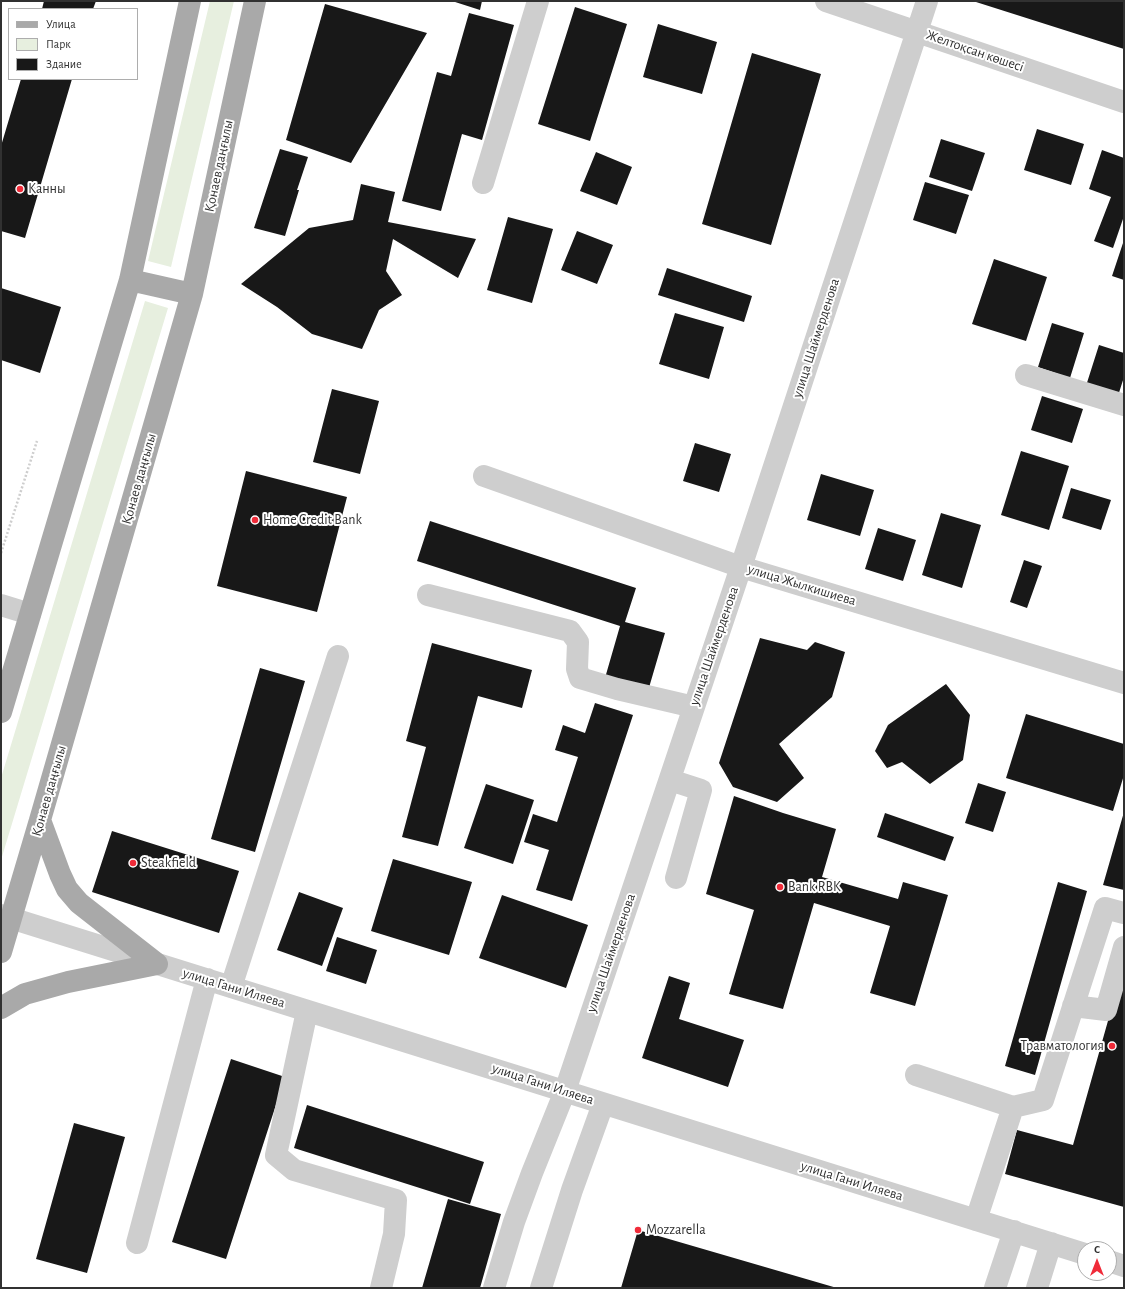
<!DOCTYPE html>
<meta charset="utf-8">
<style>
body{margin:0}
#map{position:relative;width:1125px;height:1289px;overflow:hidden;background:#fff;font-family:"Alegreya Sans",sans-serif}
canvas{display:block}
.frame{position:absolute;inset:0;border:2px solid #313131;pointer-events:none}
.legend{position:absolute;left:8px;top:8px;width:130px;height:72px;box-sizing:border-box;background:#fff;border:1px solid #adadad;margin:0;padding:5px 7px;list-style:none;font-size:12px;color:#313131}
.legend li{display:flex;align-items:center;gap:8px;height:20px}
.legend b{width:20px;border:1px solid #adadad}
.north{position:absolute;left:1077px;top:1241px;width:40px;height:40px;box-sizing:border-box;background:#fff;border:1px solid #adadad;border-radius:50%;rotate:0deg;font-size:11px;font-weight:700;line-height:16px;text-align:center;color:#313131}
.north::after{content:'';display:block;margin:auto;width:14px;height:18px;background:#f02b39;clip-path:polygon(50% 0,100% 100%,50% 72%,0 100%)}
</style>
<div id="map">
<canvas width="1125" height="1289"></canvas>
<div class="frame"></div>
<ul class="legend">
<li><b style="height:5px;background:#a9a9a9"></b>Улица</li>
<li><b style="height:11px;background:#e7efdf"></b>Парк</li>
<li><b style="height:11px;background:#181818"></b>Здание</li>
</ul>
<div class="north">С</div>
</div>
<script>
const g = document.querySelector('canvas').getContext('2d');
g.lineJoin = 'round';
function fill(path, color) { g.fillStyle = color; g.fill(path, 'evenodd'); }
const toPath = rows => new Path2D(rows.map(r => 'M' + r).join(''));
function strokePath(path, color, width, dash) { g.strokeStyle = color; g.lineWidth = width; g.lineCap = dash ? 'butt' : 'round'; g.setLineDash(dash || []); g.stroke(path); }
function label(font, color, halo, rows, align = 'center') {
  g.font = font + ' "Alegreya Sans",sans-serif'; g.lineWidth = 4; g.setLineDash([]); g.textBaseline = 'middle'; g.strokeStyle = halo; g.fillStyle = color; for (const [text, x, y, turn = 0] of rows) {
    g.save(); g.translate(x, y); g.rotate((+turn || 0) * Math.PI / 180); g.textAlign = isNaN(turn) ? turn : align; if (halo) g.strokeText(text, 0, 0); g.fillText(text, 0, 0); g.restore();
  }
}
fill(toPath([
 [210,1,234,1,171,267,148,261],
 [145,301,168,308,1,860,1,778]
]), '#e7efdf');
fill(toPath([
 [44,1,96,1,93,9,42,9],
 [452,1,482,1,480,10],
 [976,1,1124,1,1124,49,976,2],
 [325,4,427,33,351,163,286,140],
 [575,7,627,24,590,141,538,124],
 [469,13,514,25,482,140,462,134,441,211,402,201,437,72,451,76],
 [658,24,717,42,702,94,643,77],
 [752,53,821,74,771,245,702,224],
 [21,79,72,79,25,238,1,231,1,146],
 [1037,129,1084,144,1071,185,1024,170],
 [941,139,985,153,972,191,929,177],
 [280,149,308,157,297,190,299,190,285,236,254,228],
 [1102,150,1124,158,1124,216,1113,248,1094,241,1111,197,1089,189],
 [596,152,632,167,617,205,580,191],
 [925,182,969,195,956,234,913,220],
 [361,184,395,192,388,222,476,239,458,278,393,239,386,271,402,295,379,310,362,349,312,334,277,307,241,284,309,228,353,220],
 [508,217,553,229,532,303,487,290],
 [577,231,613,245,597,284,561,270],
 [1124,240,1124,280,1112,276],
 [994,259,1047,277,1026,341,972,324],
 [667,268,752,296,744,322,658,295],
 [1,288,61,307,40,373,1,360],
 [675,313,724,327,709,379,659,364],
 [1052,323,1084,333,1070,378,1038,367],
 [1099,345,1124,353,1124,377,1117,399,1085,389],
 [332,389,379,401,360,474,313,462],
 [1042,396,1083,409,1072,443,1031,430],
 [695,443,731,454,719,492,683,481],
 [1021,451,1069,466,1049,530,1001,515],
 [246,471,347,497,317,612,217,586],
 [821,474,874,490,860,536,807,520],
 [1071,488,1111,500,1101,530,1062,518],
 [941,513,981,525,962,588,922,575],
 [430,521,636,588,625,622,665,633,648,691,605,678,620,626,417,561],
 [878,528,916,540,903,581,865,569],
 [1024,560,1042,566,1027,608,1010,602],
 [760,638,807,650,815,642,845,652,832,697,779,744,804,778,777,802,733,787,719,763],
 [432,643,532,670,522,708,478,696,438,846,402,837,426,747,406,741],
 [260,668,305,681,255,852,211,839],
 [946,684,970,715,963,760,930,784,902,762,887,768,875,751,888,725],
 [595,703,633,715,572,901,536,890,549,850,524,842,533,814,557,822,578,757,555,750,563,725,585,733],
 [1026,714,1124,744,1124,775,1113,811,1006,778],
 [978,783,1006,792,993,832,965,823],
 [486,784,534,800,513,864,464,848],
 [734,796,783,813,836,829,822,877,898,899,903,882,948,895,915,1006,870,993,890,926,814,903,783,1009,729,994,754,910,706,894],
 [1124,812,1124,890,1103,885],
 [885,813,954,837,945,861,877,837],
 [112,831,239,871,219,933,92,892],
 [393,859,472,882,449,955,371,931],
 [1058,882,1087,891,1035,1075,1005,1066],
 [299,892,343,908,322,966,277,950],
 [502,895,588,925,566,988,479,958],
 [337,937,377,950,366,984,326,971],
 [1124,964,1124,1207,1005,1174,1017,1130,1073,1145],
 [669,976,690,983,679,1019,744,1040,728,1087,642,1058],
 [231,1059,285,1077,226,1259,172,1242],
 [307,1105,484,1162,470,1204,294,1148],
 [74,1123,125,1137,87,1273,36,1259],
 [448,1199,501,1214,480,1288,422,1288],
 [638,1230,837,1288,621,1288]
]), '#181818');
strokePath(toPath([
 [1,553,37,441]
]), '#cecece', 2.5, [2, 2]);
strokePath(toPath([
 [826,1,1124,102],
 [483,183,538,1],
 [1026,375,1124,405],
 [484,476,741,567,1124,683],
 [428,595,570,631,578,642,577,669,580,678,617,689,694,707],
 [1,605,30,614],
 [670,780,701,790,676,878],
 [1,915,1085,1254],
 [231,987,338,656],
 [1073,1006,1106,1010,1124,947],
 [307,1011,276,1155,294,1170,396,1200,394,1234,381,1288],
 [916,1075,1013,1107,1043,1100,1105,908,1124,913],
 [976,1220,1013,1107],
 [137,1243,207,979],
 [1109,1261,1124,1266],
 [494,1288,514,1222,532,1173,565,1091,741,567,927,1],
 [541,1288,572,1190,603,1104],
 [995,1288,1014,1231],
 [1037,1288,1051,1243]
]), '#cecece', 22);
strokePath(toPath([
 [130,280,192,294],
 [1,712,130,280,190,1],
 [1,952,40,820,192,294,255,1],
 [1,1008,25,994,68,982,157,964,79,903,67,889,60,874,40,820]
]), '#a9a9a9', 22);
for (const [x, y, r, color] of [
 [20,189,4,"#f02b39"],
 [255,520,4,"#f02b39"],
 [133,863,4,"#f02b39"],
 [780,887,4,"#f02b39"],
 [1112,1046,4,"#f02b39"],
 [638,1230,4,"#f02b39"]
]) { const dot = new Path2D(); dot.arc(x, y, r, 0, 2 * Math.PI); g.fillStyle = color; g.fill(dot); strokePath(dot, '#fff', 1.5); }
label('14px', '#313131', '#fff', [
 ["Желтоқсан көшесі",975,51,19],
 ["Қонаев даңғылы",219,166,-78],
 ["улица Шаймерденова",816,338,-72],
 ["Қонаев даңғылы",139,479,-74],
 ["улица Жылкишиева",802,585,17],
 ["улица Шаймерденова",714,646,-71],
 ["Қонаев даңғылы",49,791,-74],
 ["улица Шаймерденова",611,953,-71],
 ["улица Гани Иляева",234,988,17],
 ["улица Гани Иляева",543,1084,18],
 ["улица Гани Иляева",852,1181,17]
]);
label('14px', '#313131', '#fff', [
 ["Канны",28,189],
 ["Home Credit Bank",263,520],
 ["Steakfield",141,863],
 ["Bank RBK",788,887],
 ["Травматология",1104,1046,"right"],
 ["Mozzarella",646,1230]
], 'left');
</script>
